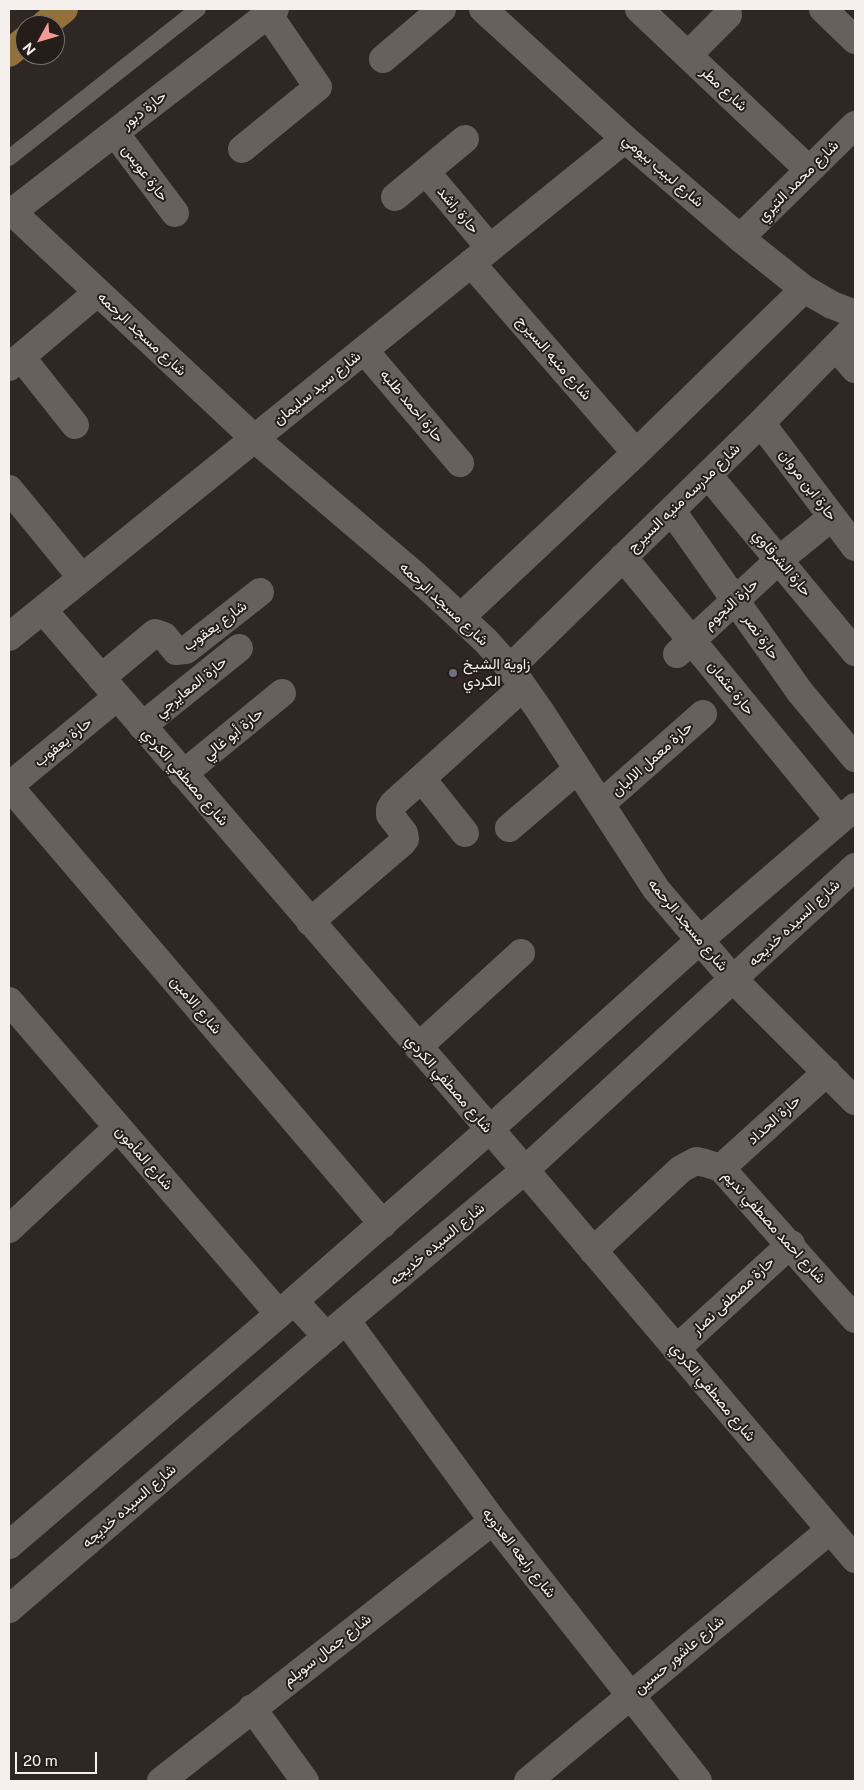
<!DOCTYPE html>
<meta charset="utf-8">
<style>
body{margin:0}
#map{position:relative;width:864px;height:1790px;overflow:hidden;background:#2e2723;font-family:"Public Sans",sans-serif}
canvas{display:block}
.frame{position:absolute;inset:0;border:10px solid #f5f0ed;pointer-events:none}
.north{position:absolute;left:15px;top:15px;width:50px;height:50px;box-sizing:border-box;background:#241d1a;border:1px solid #78716e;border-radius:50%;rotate:231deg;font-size:14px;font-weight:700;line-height:20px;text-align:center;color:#f5f0ed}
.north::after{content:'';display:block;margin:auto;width:18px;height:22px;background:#f59b96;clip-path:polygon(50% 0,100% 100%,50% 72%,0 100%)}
.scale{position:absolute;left:15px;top:1752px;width:82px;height:22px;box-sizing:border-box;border:2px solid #f5f0ed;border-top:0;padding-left:6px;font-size:15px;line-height:18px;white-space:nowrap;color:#f5f0ed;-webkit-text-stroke:4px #241d1a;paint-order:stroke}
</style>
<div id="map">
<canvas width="864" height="1790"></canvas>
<div class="frame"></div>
<div class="north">N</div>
<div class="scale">20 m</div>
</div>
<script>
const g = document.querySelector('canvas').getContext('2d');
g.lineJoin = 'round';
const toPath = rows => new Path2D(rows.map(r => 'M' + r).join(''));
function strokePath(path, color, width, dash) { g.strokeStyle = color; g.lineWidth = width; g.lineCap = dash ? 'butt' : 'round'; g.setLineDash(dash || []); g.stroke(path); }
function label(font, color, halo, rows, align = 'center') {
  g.font = font + ' "Public Sans",Vazirmatn,sans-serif'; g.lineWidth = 4; g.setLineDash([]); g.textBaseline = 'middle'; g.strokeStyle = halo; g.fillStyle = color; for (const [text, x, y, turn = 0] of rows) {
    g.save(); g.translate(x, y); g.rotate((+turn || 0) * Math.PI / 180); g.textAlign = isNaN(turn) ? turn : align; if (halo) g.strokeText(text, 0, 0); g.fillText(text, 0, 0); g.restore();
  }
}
strokePath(toPath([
 [9,158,198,9]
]), '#68605c', 16);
strokePath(toPath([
 [483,9,625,139,740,238,804,289,832,305,855,314],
 [639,9,809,170],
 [823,9,855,40],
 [688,55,728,15],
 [383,59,442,9],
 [115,133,175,213],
 [242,149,318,87,268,14],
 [426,172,490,248],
 [395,197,465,139],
 [9,209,254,438,416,576,486,641,510,668,540,711,656,889,733,979,855,1101],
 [12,212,275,9],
 [740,238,855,125],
 [471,263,636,453],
 [836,347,855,369],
 [364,350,460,463],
 [21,357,75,425],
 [9,367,98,292],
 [761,423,855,547],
 [708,475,855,652],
 [9,489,82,578],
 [672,511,800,692,855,758],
 [623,557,839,820],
 [43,610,525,1170,855,1559],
 [461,617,636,453,804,289],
 [9,637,625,139],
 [677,654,779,560,832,517],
 [510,668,761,423,855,327],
 [101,678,155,633,164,636,176,651,186,650,260,592],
 [142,726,239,648],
 [183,774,282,693],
 [422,779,465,833],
 [9,786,383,1224],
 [9,786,117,697],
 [601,804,703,714],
 [509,828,578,769],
 [310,922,402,843,405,839,404,833,390,815,390,809,393,804,523,687],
 [9,1001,279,1314],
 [418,1047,521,953],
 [721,1168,827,1072],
 [9,1229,117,1128],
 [593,1251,681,1169,696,1161,705,1163,721,1168,855,1319],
 [294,1301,327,1337],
 [346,1320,493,1521,698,1781],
 [676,1349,791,1244],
 [9,1545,279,1314,489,1130,700,940,855,807],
 [9,1609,346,1320,525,1170,855,867],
 [252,1708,305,1781],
 [161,1781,493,1521],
 [528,1781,830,1530]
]), '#68605c', 28);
strokePath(toPath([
 [44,25,64,9],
 [9,53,25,40]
]), '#937139', 28);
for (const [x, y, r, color] of [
 [453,673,5,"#6b7280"]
]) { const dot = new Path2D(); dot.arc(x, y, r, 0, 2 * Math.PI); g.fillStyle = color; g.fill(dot); strokePath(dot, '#241d1a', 2); }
label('15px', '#f5f0ed', '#241d1a', [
 ["شارع مطر",724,89,43],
 ["حارة دبور",144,110,-38],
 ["شارع لبيب بيومي",663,171,41],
 ["حارة عويس",145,173,53],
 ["شارع محمد التيري",798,181,-45],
 ["حارة راشد",458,210,50],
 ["شارع مسجد الرحمه",142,334,43],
 ["شارع منيه السيرج",554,358,49],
 ["شارع سيد سليمان",317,388,-39],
 ["حارة احمد طلبه",412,406,50],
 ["حارة ابن مروان",808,485,53],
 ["شارع مدرسه منيه السيرج",684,498,-44],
 ["حارة الشرقاوي",782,563,50],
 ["شارع مسجد الرحمه",444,604,43],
 ["حارة النجوم",731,604,-42],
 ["شارع يعقوب",215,626,-36],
 ["حارة نصر",761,637,55],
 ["حارة المعايرجي",191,687,-39],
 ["حارة عثمان",731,688,51],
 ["حارة أبو غالي",233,734,-39],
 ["حارة يعقوب",63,742,-39],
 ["حارة معمل الالبان",652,759,-42],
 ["شارع مصطفي الكردي",185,777,49],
 ["شارع السيده خديجه",794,923,-43],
 ["شارع مسجد الرحمه",688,925,50],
 ["شارع الامين",196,1005,50],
 ["شارع مصطفي الكردي",449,1084,49],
 ["حارة الحداد",774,1120,-42],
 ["شارع المأمون",144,1158,49],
 ["شارع احمد مصطفي نديم",774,1227,48],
 ["شارع السيده خديجه",437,1244,-40],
 ["حارة مصطفى نصار",733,1296,-43],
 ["شارع مصطفي الكردي",713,1392,50],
 ["شارع السيده خديجه",129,1506,-41],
 ["شارع رابعه العدويه",519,1553,52],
 ["شارع جمال سويلم",327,1650,-38],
 ["شارع عاشور حسين",679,1655,-40]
]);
label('15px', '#f5f0ed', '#241d1a', [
 ["زاوية الشيخ",463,664],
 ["الكردي",463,681]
], 'left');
</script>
